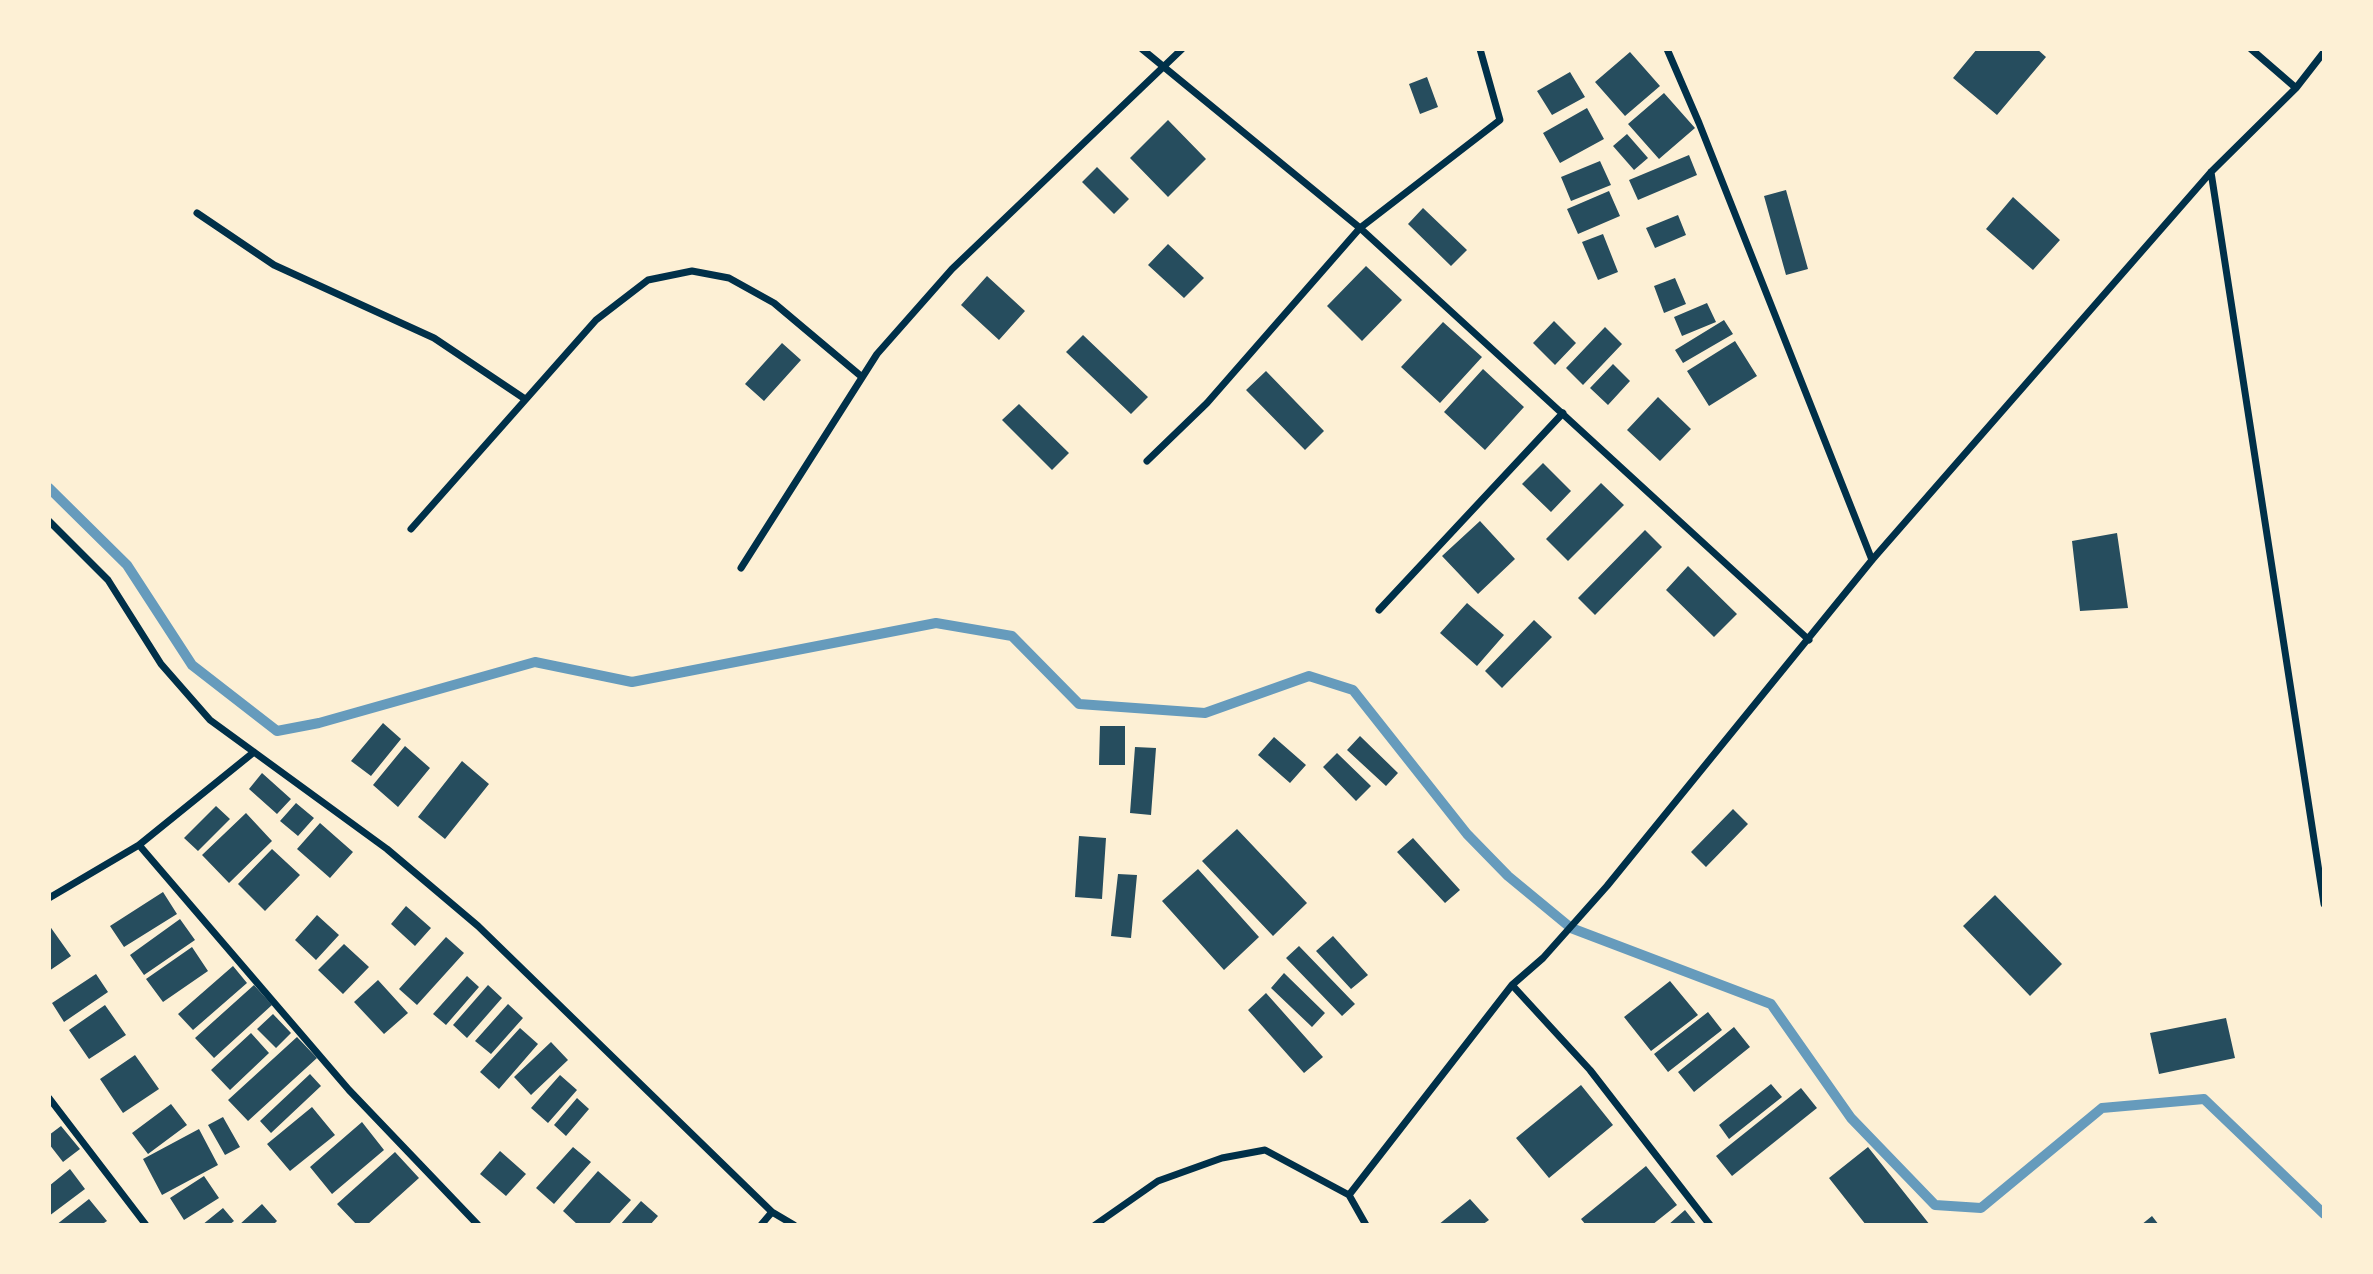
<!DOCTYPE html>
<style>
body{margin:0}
#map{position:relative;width:2373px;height:1274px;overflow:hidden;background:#fdf0d5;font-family:"PT Sans Narrow",sans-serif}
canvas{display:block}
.frame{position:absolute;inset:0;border:51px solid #fdf0d5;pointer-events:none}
</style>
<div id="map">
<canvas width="2373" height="1274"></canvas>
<div class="frame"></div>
</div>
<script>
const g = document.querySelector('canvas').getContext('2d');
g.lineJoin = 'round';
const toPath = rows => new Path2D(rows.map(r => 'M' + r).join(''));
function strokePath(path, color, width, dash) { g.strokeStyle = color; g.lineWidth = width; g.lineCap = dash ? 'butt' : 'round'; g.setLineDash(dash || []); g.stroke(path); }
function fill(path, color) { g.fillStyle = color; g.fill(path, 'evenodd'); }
strokePath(toPath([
 [49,488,127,565,192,665,277,731,319,723,535,662,632,682,936,623,1012,636,1079,704,1205,713,1309,676,1353,690,1467,834,1508,876,1571,928,1771,1004,1851,1118,1935,1205,1981,1208,2102,1108,2204,1099,2324,1214]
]), '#669bbc', 10);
fill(toPath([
 [1977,49,2037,49,2046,57,1997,115,1953,78],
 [1630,52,1660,86,1625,116,1595,82],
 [1570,72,1585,97,1552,115,1537,91],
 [1427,77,1438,107,1420,114,1409,84],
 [1664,93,1695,128,1659,159,1628,124],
 [1587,108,1604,139,1560,163,1543,133],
 [1168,120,1206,159,1168,197,1130,158],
 [1627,134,1648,158,1634,170,1613,146],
 [1689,155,1697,175,1638,200,1629,180],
 [1600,161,1611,185,1571,201,1561,177],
 [1097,167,1129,199,1114,214,1082,182],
 [1786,190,1808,269,1786,275,1764,196],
 [1609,191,1620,216,1578,234,1567,209],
 [2013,197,2060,240,2033,270,1986,229],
 [1423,208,1467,250,1451,266,1408,224],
 [1678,215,1686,235,1655,248,1646,228],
 [1603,234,1618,272,1598,280,1582,242],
 [1168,244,1204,278,1184,298,1148,265],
 [1366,266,1402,300,1362,341,1327,306],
 [987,276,1025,311,999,340,961,305],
 [1675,278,1686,304,1664,313,1654,286],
 [1707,303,1716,322,1682,336,1674,317],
 [1724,320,1733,334,1683,363,1675,350],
 [1554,321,1576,343,1555,365,1533,343],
 [1443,322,1482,357,1440,403,1401,367],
 [1605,327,1622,344,1583,385,1566,368],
 [1083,335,1148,397,1131,414,1066,352],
 [1735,341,1757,376,1709,406,1687,371],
 [782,343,801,360,764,401,745,384],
 [1613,364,1630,381,1608,405,1590,388],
 [1483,369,1524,407,1485,450,1444,412],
 [1266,371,1324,431,1305,450,1246,390],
 [1658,397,1691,429,1660,461,1627,430],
 [1019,404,1069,453,1052,470,1002,420],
 [1543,463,1571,491,1551,512,1522,484],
 [1601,483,1624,505,1568,561,1546,539],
 [1480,521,1515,559,1478,594,1442,556],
 [1645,530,1662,547,1595,615,1578,598],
 [2117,533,2128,608,2080,611,2072,541],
 [1688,566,1737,614,1714,637,1666,590],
 [1467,603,1504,635,1477,666,1440,633],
 [1534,620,1552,637,1502,688,1485,671],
 [383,723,401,739,371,776,351,761],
 [1100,726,1125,726,1125,765,1099,765],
 [1360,736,1398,773,1386,786,1347,750],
 [1274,737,1306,765,1290,783,1258,755],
 [405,746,430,768,398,807,373,785],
 [1135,747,1156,748,1151,815,1130,813],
 [1337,753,1371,786,1356,801,1323,767],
 [462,761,489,784,445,839,418,817],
 [262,773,291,799,277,814,249,789],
 [296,803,314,818,298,836,280,821],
 [216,806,230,819,198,851,184,838],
 [1733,809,1748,824,1706,867,1691,852],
 [246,813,272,841,229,883,202,855],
 [320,823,353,852,330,878,297,849],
 [1237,829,1307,903,1273,936,1202,861],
 [1079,836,1106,838,1102,899,1075,897],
 [1413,838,1460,890,1445,903,1397,852],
 [272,849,300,875,265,911,238,884],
 [1198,869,1259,937,1224,970,1162,901],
 [1118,874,1137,875,1131,938,1111,936],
 [163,892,177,914,124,947,110,926],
 [1995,895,2062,964,2030,996,1963,926],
 [406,906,431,928,415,946,391,924],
 [317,915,339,935,316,960,295,940],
 [180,919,195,940,144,975,130,955],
 [49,925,71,956,49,971],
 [1333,936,1368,975,1351,989,1316,951],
 [446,937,464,953,417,1005,399,989],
 [344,944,369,967,343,994,318,970],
 [1299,946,1355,1004,1342,1016,1286,958],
 [192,947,208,971,163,1002,146,979],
 [233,966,247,983,193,1030,178,1014],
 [1284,973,1325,1013,1312,1027,1271,988],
 [96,974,108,992,64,1022,52,1003],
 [467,976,479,987,446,1025,433,1014],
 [378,980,408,1013,384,1034,354,1002],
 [1670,981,1698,1015,1651,1051,1624,1017],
 [254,985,272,1005,214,1058,195,1038],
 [488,985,502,998,467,1038,453,1025],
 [1266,993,1323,1057,1304,1073,1248,1010],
 [508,1004,523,1018,491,1054,475,1041],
 [105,1005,126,1035,89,1059,69,1030],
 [1708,1012,1722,1030,1668,1072,1654,1054],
 [273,1014,291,1033,276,1048,257,1029],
 [2226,1018,2235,1058,2159,1074,2150,1033],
 [1734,1027,1750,1047,1694,1092,1678,1072],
 [520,1028,538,1044,499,1089,480,1072],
 [251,1033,269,1053,230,1090,211,1070],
 [297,1037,317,1058,248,1121,228,1100],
 [551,1042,568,1060,531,1095,514,1077],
 [135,1055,159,1089,123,1113,100,1079],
 [310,1074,321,1086,271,1133,260,1121],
 [560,1075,577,1090,548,1123,531,1108],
 [1771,1084,1782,1097,1729,1139,1719,1125],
 [1581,1085,1613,1125,1549,1178,1516,1138],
 [1801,1088,1817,1108,1732,1176,1716,1156],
 [577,1098,589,1109,566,1136,554,1125],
 [171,1104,187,1125,148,1154,132,1133],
 [312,1107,335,1135,290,1171,267,1144],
 [223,1117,240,1147,225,1155,208,1125],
 [362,1122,384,1150,332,1194,310,1167],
 [61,1126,80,1149,63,1162,49,1144,49,1135],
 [199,1129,218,1165,162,1195,143,1159],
 [573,1147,591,1162,554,1204,536,1188],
 [1868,1147,1930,1225,1866,1225,1829,1178],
 [500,1151,526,1174,506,1196,480,1174],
 [395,1152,419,1178,367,1225,357,1225,337,1204],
 [1646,1166,1677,1205,1652,1225,1586,1225,1581,1219],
 [70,1169,85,1189,49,1216,49,1186],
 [598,1171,631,1200,608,1225,578,1225,563,1211],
 [204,1176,219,1198,184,1220,170,1198],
 [89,1199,107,1221,101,1225,56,1225],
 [1470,1199,1489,1220,1482,1225,1438,1225],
 [641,1201,658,1216,650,1225,620,1225],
 [262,1204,277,1221,273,1225,239,1225],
 [223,1208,234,1221,229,1225,202,1225],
 [1685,1210,1697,1225,1668,1225],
 [2152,1216,2159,1225,2141,1225]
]), '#264d5e');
strokePath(toPath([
 [1142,49,1360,228,1809,640],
 [1667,49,1699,123,1872,560],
 [2251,49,2296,88],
 [2211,172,2324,904],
 [197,213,274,265,434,338,525,399],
 [1147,461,1207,403,1360,228,1500,120,1480,49],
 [49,521,108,580,161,664,210,720,387,849,478,926,772,1212,794,1225],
 [411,529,596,320,648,280,692,271,729,278,774,303,862,377],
 [741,568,877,354,952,269,1182,49],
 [1379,610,1563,413],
 [139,845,349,1090,478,1225],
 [49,898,139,845,254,752],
 [1512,985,1590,1070,1710,1225],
 [49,1098,146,1225],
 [761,1225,772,1212],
 [1095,1225,1158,1181,1222,1158,1265,1150,1349,1195],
 [1366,1225,1349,1195,1512,985,1543,958,1607,886,1872,560,2211,172,2296,88,2324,52]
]), '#003049', 7);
</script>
